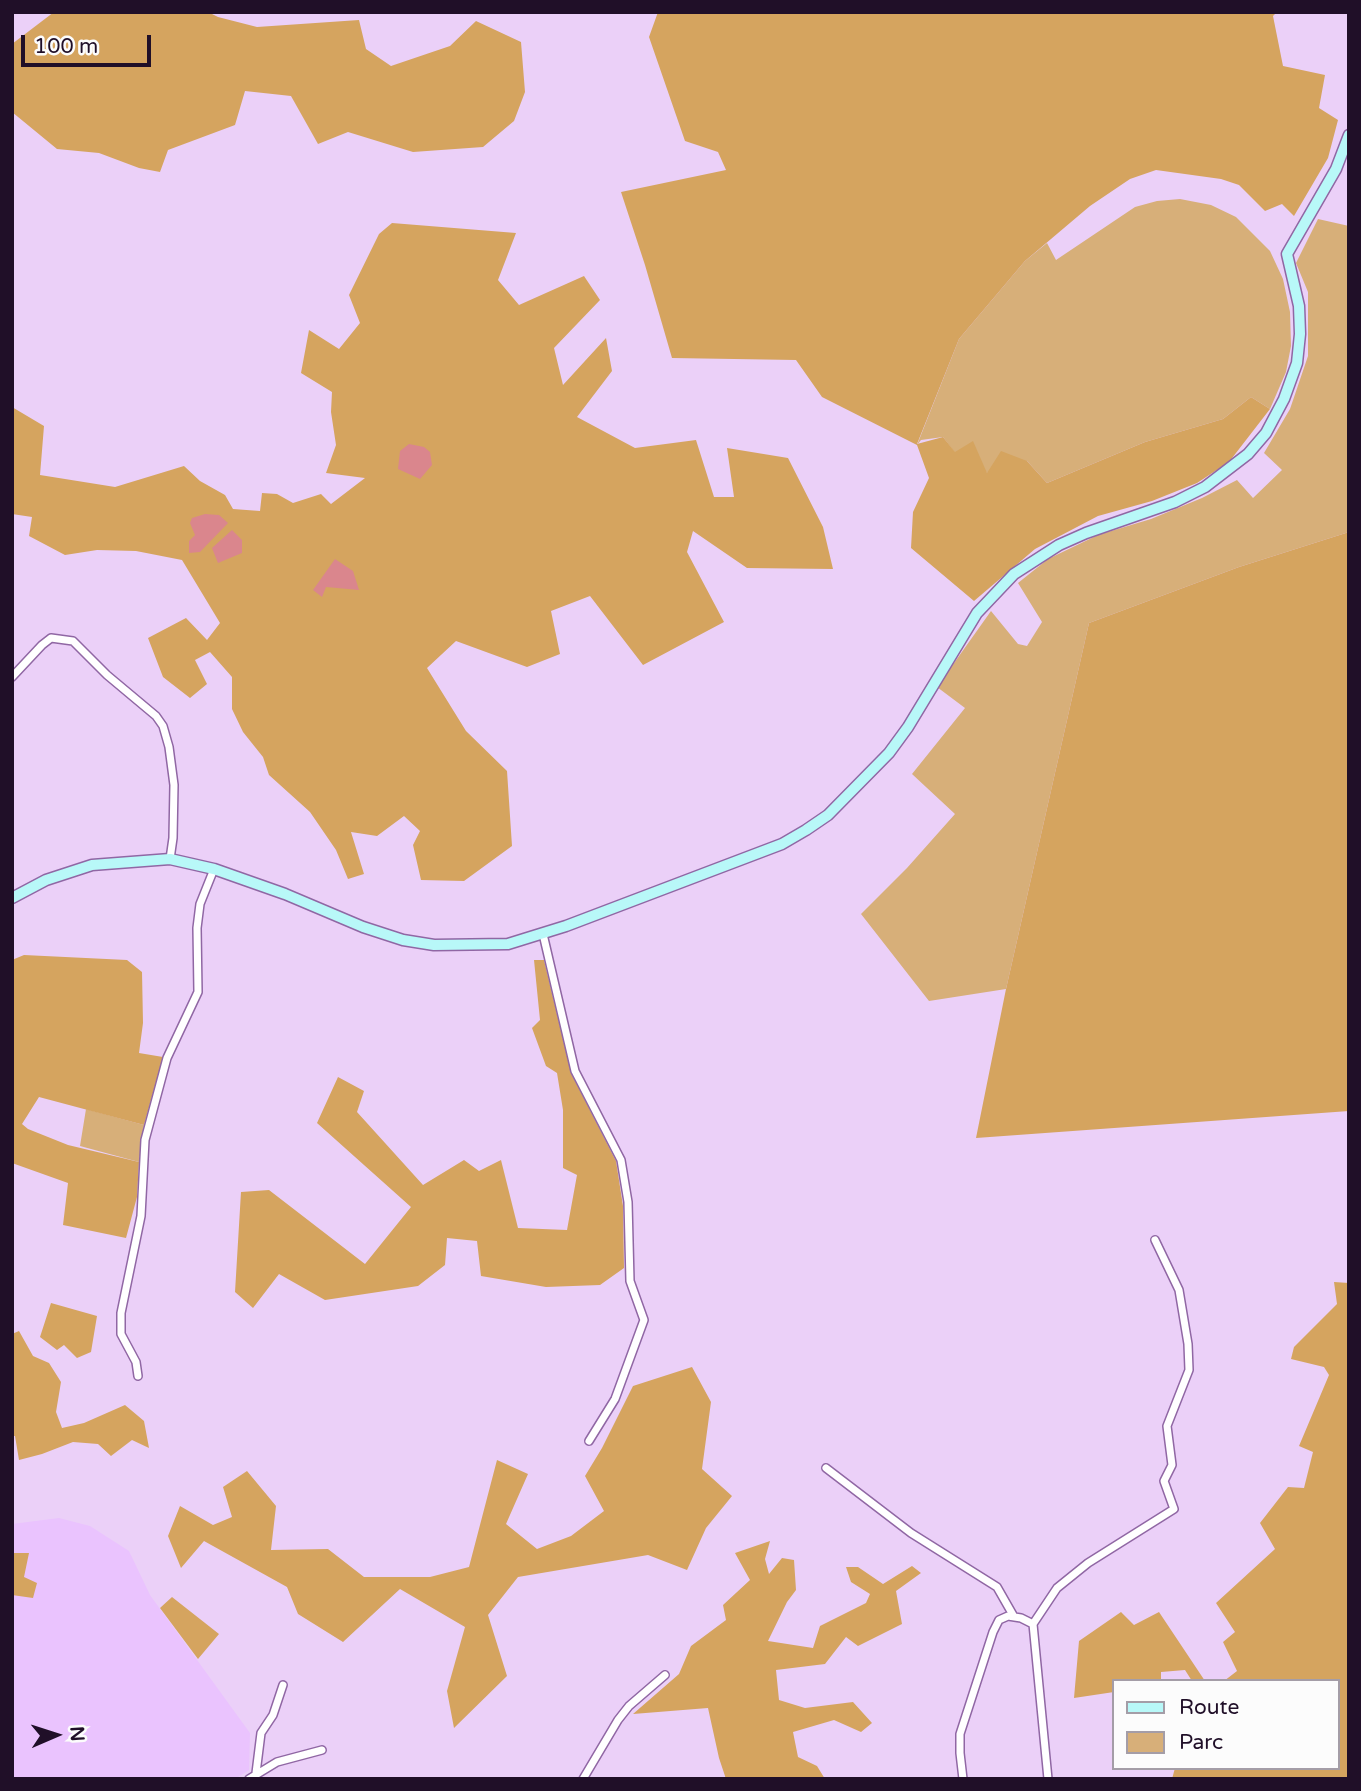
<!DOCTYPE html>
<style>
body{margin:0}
#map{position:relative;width:1361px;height:1791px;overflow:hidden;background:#ebd0f8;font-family:"Varela Round",sans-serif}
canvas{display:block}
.frame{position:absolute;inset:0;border:14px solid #200f28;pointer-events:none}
.legend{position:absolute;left:1112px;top:1679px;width:228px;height:91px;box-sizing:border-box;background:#fcfcfc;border:2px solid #a49da7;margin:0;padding:9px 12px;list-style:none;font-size:21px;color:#200f28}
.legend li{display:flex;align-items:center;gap:14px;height:35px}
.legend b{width:35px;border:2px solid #a49da7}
.north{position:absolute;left:21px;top:1700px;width:70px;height:70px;-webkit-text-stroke:5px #fcfcfc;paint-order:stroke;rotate:87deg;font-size:19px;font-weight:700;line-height:28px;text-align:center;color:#200f28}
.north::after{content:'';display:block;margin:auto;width:24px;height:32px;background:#200f28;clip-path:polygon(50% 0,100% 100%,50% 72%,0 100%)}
.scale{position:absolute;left:21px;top:35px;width:130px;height:32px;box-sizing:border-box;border:4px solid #200f28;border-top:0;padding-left:9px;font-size:21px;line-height:24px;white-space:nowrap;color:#200f28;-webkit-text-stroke:5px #fcfcfc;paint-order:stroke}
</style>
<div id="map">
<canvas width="1361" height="1791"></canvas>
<div class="frame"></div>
<ul class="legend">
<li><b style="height:9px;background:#b8f8f8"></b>Route</li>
<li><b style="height:19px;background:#d7af79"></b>Parc</li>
</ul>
<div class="north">N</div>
<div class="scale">100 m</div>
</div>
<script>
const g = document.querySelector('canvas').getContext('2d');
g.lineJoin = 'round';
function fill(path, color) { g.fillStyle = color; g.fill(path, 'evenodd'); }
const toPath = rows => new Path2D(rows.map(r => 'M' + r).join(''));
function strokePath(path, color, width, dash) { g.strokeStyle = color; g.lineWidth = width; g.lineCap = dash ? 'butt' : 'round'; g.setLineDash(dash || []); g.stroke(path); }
fill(toPath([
 [59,1518,90,1526,129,1551,150,1595,250,1733,249,1770,235,1779,12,1779,12,1524]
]), '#eac3fe');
fill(toPath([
 [1180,199,1211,205,1236,217,1270,251,1283,279,1290,312,1291,346,1286,372,1270,409,1251,397,1223,419,1145,442,1047,483,1027,461,987,473,955,453,943,437,921,440,917,445,959,339,1025,261,1047,243,1056,260,1135,207,1157,201],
 [1318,219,1349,226,1349,532,1239,567,1089,623,1006,989,929,1001,861,914,907,868,955,814,912,774,965,708,937,687,991,611,1018,644,1027,646,1042,622,1018,583,1048,559,1098,535,1151,519,1202,498,1237,480,1253,498,1282,470,1264,453,1290,409,1308,356,1308,292,1296,263],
 [86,1109,144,1125,139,1162,80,1146]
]), '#d7af79');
fill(toPath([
 [54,12,208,12,218,17,257,27,359,20,366,49,391,66,450,46,476,21,521,42,525,92,514,121,483,147,413,152,348,132,318,144,291,96,245,91,235,125,168,150,160,172,139,168,99,153,57,149,12,112,12,44],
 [658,12,1277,12,1273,16,1283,66,1325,75,1319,108,1338,120,1328,158,1294,216,1282,204,1265,211,1239,185,1221,179,1156,170,1130,179,1090,206,1025,261,959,339,917,444,943,437,955,452,973,441,987,473,1001,451,1027,461,1047,483,1145,442,1223,419,1251,397,1270,409,1229,462,1197,483,1152,501,1098,516,1035,549,974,601,911,548,913,512,929,478,917,445,822,397,796,360,672,358,645,265,621,192,726,170,718,152,685,141,649,37],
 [392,223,516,233,498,280,519,305,584,276,600,300,554,348,563,385,606,338,612,371,577,417,635,448,696,440,714,497,734,497,727,448,788,458,823,527,833,569,747,568,693,531,687,552,724,622,643,665,590,596,551,611,560,654,527,667,456,641,427,668,466,731,507,771,512,846,464,881,421,880,413,845,420,831,404,816,377,836,351,832,364,874,348,879,336,850,310,812,269,775,263,757,243,732,232,709,232,677,210,652,195,660,207,684,190,698,163,677,148,638,186,618,207,640,220,623,182,560,136,551,97,550,65,555,29,536,32,517,12,514,12,407,44,426,40,475,115,487,184,466,200,481,225,495,233,509,260,511,262,493,277,494,293,503,321,494,331,504,365,478,326,473,336,445,331,412,332,392,301,373,309,330,339,349,360,323,349,295,379,234],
 [1349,532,1349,1111,976,1138,1006,989,1089,623,1239,567],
 [24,955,127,960,142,972,143,1023,139,1053,163,1057,144,1125,39,1097,22,1124,28,1129,68,1145,139,1162,137,1197,126,1238,63,1225,68,1183,12,1163,12,960],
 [534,960,544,960,571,1073,616,1161,623,1206,624,1268,600,1285,546,1287,481,1276,477,1241,447,1238,445,1265,418,1286,325,1300,279,1274,253,1308,235,1292,241,1192,269,1190,365,1264,411,1207,317,1123,338,1077,364,1091,357,1112,423,1185,464,1160,479,1171,501,1160,518,1228,567,1230,577,1175,563,1168,563,1110,557,1073,546,1066,532,1028,540,1020],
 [1334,1282,1349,1283,1349,1779,1172,1779,1175,1768,1338,1768,1338,1681,1224,1681,1237,1671,1223,1642,1235,1632,1216,1603,1275,1549,1260,1523,1288,1487,1304,1488,1313,1452,1299,1446,1329,1375,1324,1367,1291,1359,1294,1347,1337,1304],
 [51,1303,97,1316,91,1352,77,1358,64,1345,57,1350,40,1337],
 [19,1331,33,1356,49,1363,61,1382,56,1412,62,1428,84,1423,125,1405,144,1421,149,1448,132,1440,111,1456,98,1444,73,1442,42,1454,19,1460,15,1436,12,1436,12,1334],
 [692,1367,711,1402,702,1469,732,1496,706,1528,687,1570,648,1555,518,1577,488,1615,507,1676,454,1728,447,1691,465,1627,400,1589,343,1642,298,1614,287,1587,204,1541,181,1568,168,1536,180,1506,213,1525,232,1517,223,1487,247,1471,276,1506,271,1550,328,1549,364,1577,430,1577,469,1567,497,1460,528,1474,506,1524,537,1549,571,1536,604,1511,585,1476,602,1448,633,1386],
 [770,1541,765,1559,769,1574,782,1558,794,1560,796,1590,787,1602,768,1641,813,1648,820,1626,866,1603,870,1594,851,1582,846,1567,858,1567,883,1584,912,1566,921,1573,896,1591,902,1624,858,1646,846,1637,825,1664,776,1670,779,1700,805,1708,853,1702,872,1723,861,1732,834,1720,793,1732,798,1757,817,1766,825,1779,726,1779,719,1758,708,1708,633,1714,679,1674,691,1646,726,1620,723,1605,750,1580,735,1553],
 [12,1553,29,1553,24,1577,37,1583,33,1598,12,1595],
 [172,1597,219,1634,198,1659,160,1608],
 [1121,1612,1134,1625,1159,1612,1205,1681,1192,1681,1185,1670,1161,1672,1161,1681,1114,1681,1114,1692,1074,1698,1079,1641]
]), '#d5a45f');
fill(toPath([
 [409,444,424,447,430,452,432,465,420,479,398,469,400,451],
 [205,514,219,515,228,523,200,552,189,553,189,541,195,535,190,523,192,518],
 [232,530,242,540,242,553,218,563,212,548],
 [335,559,353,571,359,590,326,587,322,597,313,590]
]), '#da868d');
const street = toPath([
 [12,677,42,645,51,638,73,641,107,675,156,716,163,726,169,747,174,785,173,838,170,859],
 [543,934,575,1071,621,1160,628,1202,630,1281,644,1320,615,1399,589,1441],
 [138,1376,136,1362,121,1334,121,1313,141,1216,145,1140,167,1058,198,992,197,928,200,904,214,869],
 [826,1468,911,1533,997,1587,1013,1615],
 [256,1773,261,1733,273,1715,283,1685],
 [249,1779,277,1762,322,1750],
 [583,1779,618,1720,629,1706,665,1675],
 [963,1779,960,1753,960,1734,993,1632,999,1620,1008,1616,1021,1618,1033,1624],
 [1048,1779,1033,1624,1057,1588,1088,1563,1174,1509,1164,1481,1172,1465,1167,1426,1189,1370,1188,1344,1179,1290,1155,1240]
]);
const secondary = toPath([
 [12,898,46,880,92,865,170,859,214,869,285,894,363,927,403,940,434,945,508,944,566,926,782,844,806,830,828,815,889,753,908,727,977,613,1014,574,1059,545,1086,533,1175,502,1205,487,1248,454,1266,433,1284,399,1297,363,1300,334,1299,306,1287,254,1336,169,1349,135]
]);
strokePath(street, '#9067a4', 10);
strokePath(secondary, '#9067a4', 13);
strokePath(street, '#fff', 7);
strokePath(secondary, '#b8f8f8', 10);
</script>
